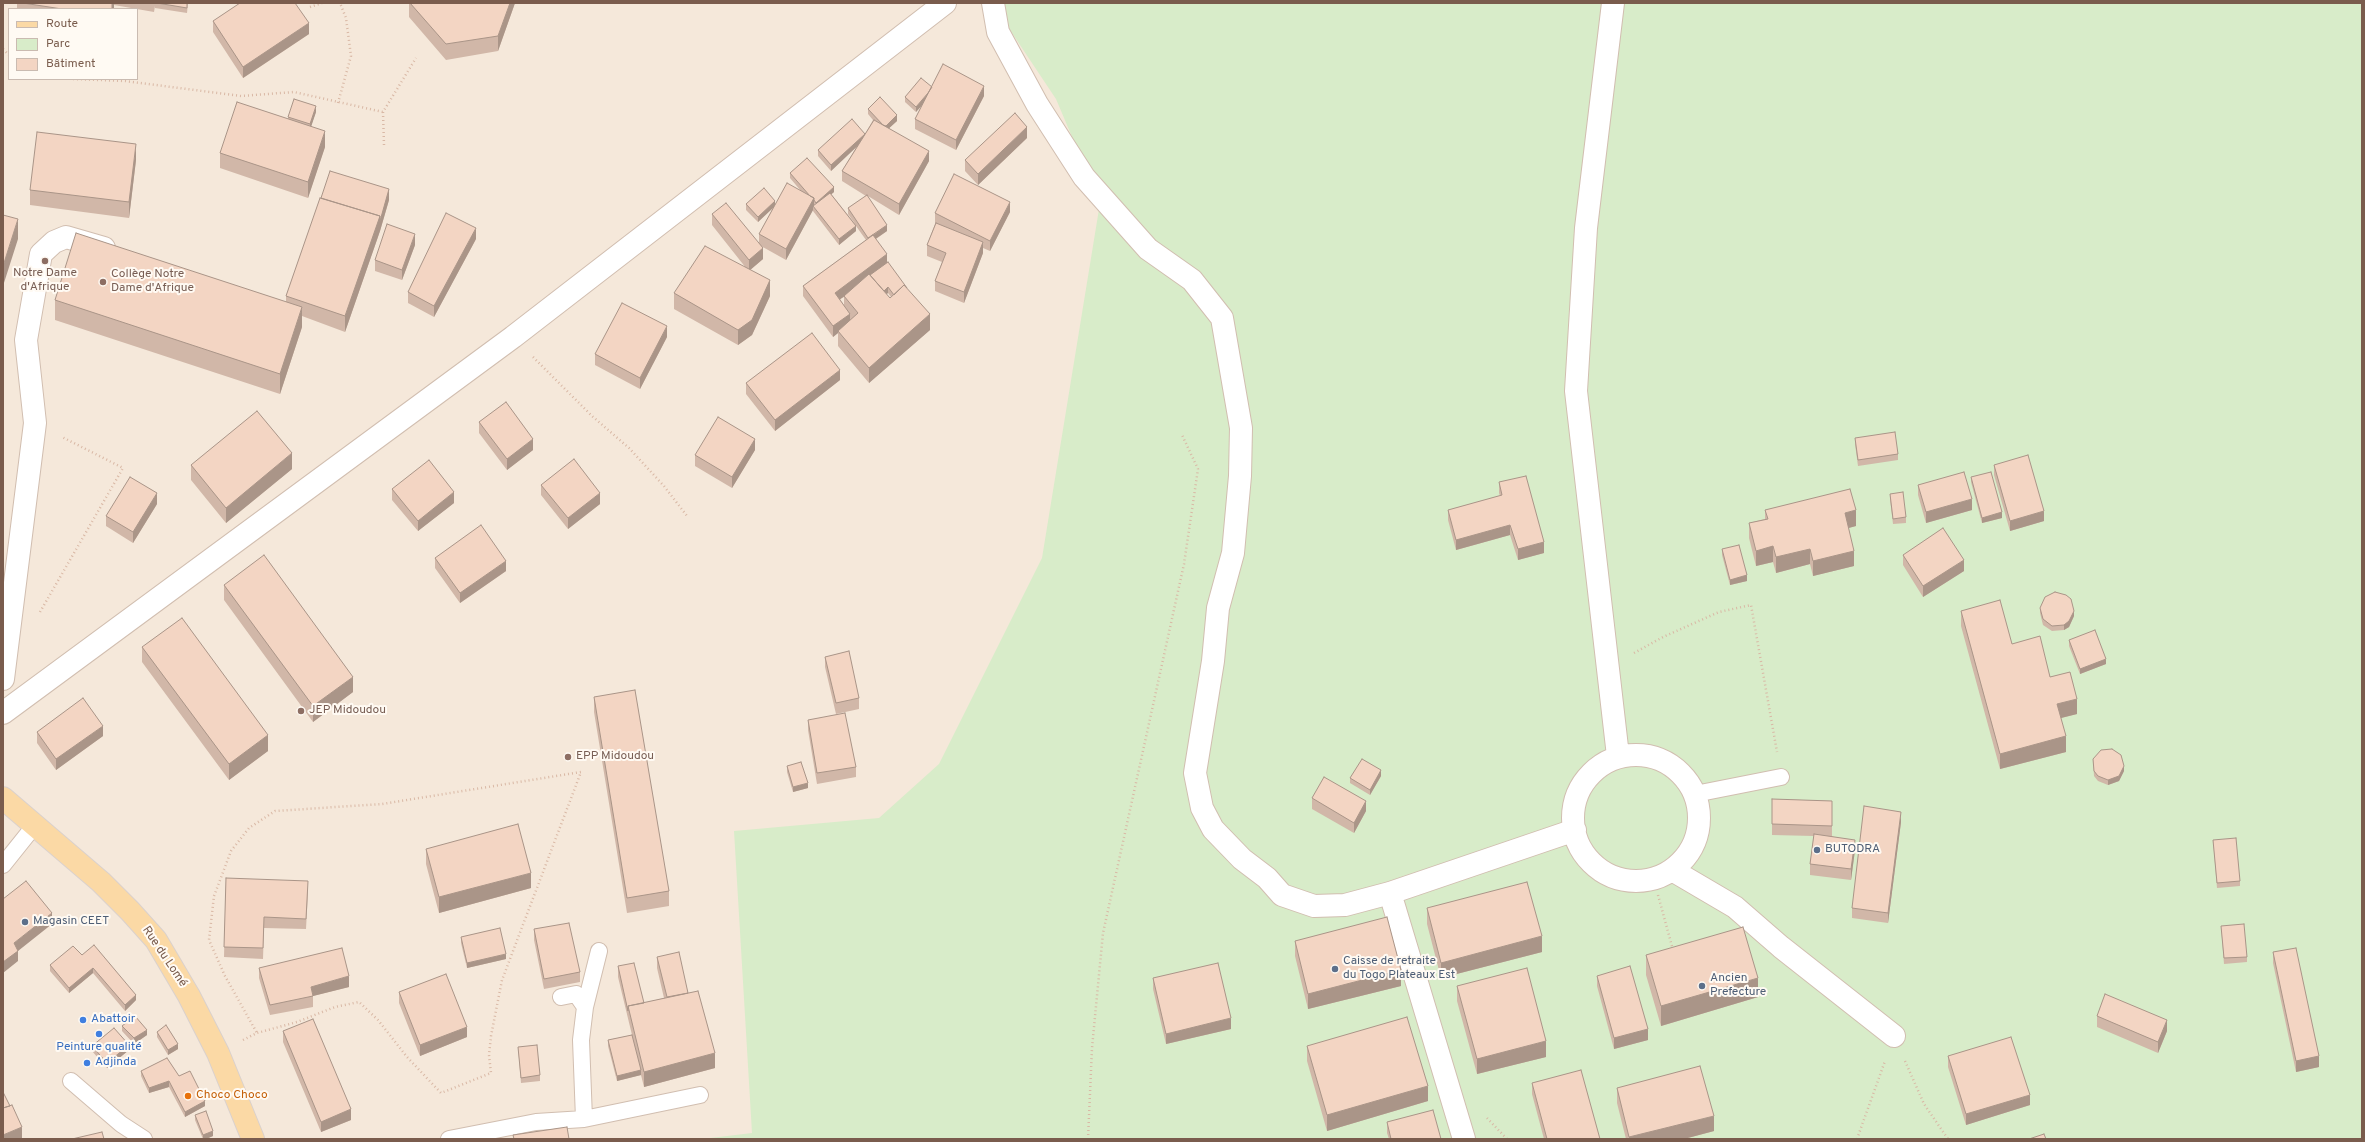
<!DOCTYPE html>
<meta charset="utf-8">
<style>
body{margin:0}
#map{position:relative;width:2365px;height:1142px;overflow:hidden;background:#fdf6ec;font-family:Overpass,sans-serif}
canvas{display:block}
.frame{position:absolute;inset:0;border:4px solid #7a5c4d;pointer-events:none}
.legend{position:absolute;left:8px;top:8px;width:130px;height:72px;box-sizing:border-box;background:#fffaf3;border:1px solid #cabbb1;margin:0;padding:5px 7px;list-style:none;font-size:12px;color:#7a5c4d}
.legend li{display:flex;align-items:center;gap:8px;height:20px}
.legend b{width:20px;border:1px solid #cabbb1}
</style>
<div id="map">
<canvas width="2365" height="1142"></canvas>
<div class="frame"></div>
<ul class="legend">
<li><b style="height:5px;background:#fbd9a5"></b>Route</li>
<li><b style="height:11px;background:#d8ecc9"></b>Parc</li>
<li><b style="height:11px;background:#f3d5c3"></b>Bâtiment</li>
</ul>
</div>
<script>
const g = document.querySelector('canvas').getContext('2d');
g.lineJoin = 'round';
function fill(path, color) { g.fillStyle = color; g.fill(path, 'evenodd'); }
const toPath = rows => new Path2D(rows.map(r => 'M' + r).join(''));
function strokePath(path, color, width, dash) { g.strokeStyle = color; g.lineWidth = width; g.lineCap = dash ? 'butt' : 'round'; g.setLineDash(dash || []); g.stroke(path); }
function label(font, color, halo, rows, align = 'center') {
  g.font = font + ' Overpass,sans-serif'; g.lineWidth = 4; g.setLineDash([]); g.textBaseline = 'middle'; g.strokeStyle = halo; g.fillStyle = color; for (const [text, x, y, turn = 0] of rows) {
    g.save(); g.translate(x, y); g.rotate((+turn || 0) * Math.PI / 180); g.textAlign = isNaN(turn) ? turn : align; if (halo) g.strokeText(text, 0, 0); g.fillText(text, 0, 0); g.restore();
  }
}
fill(toPath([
 [3,3,1320,3,2362,1139,3,1139],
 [9,9,137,9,137,79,9,79]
]), '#f5e8da');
fill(toPath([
 [992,3,2362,3,2362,1139,702,1139,752,1133,734,831,879,818,939,764,1042,558,1100,203,1056,99]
]), '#d8ecc9');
const lane = toPath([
 [1695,794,1781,777],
 [3,865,35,825],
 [561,997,576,994,585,1007],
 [71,1081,121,1124,144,1139],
 [584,1119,581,1040,585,1007,599,951],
 [449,1139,536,1122,584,1119,700,1095]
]);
const street = toPath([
 [993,3,998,32,1037,104,1084,177,1148,249,1192,280,1222,318,1241,428,1240,476,1233,553,1218,608,1213,661,1195,773,1202,808,1213,829,1242,859,1267,878,1282,895,1314,906,1345,905,1390,893,1575,830],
 [1613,3,1586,228,1576,391,1618,756],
 [3,679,35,423,26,340,41,254,54,242,66,237,104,248],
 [3,713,513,337,945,3],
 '1573 818a63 63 0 1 1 126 0a63 63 0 1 1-126 0Z',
 [1672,870,1735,907,1781,947,1894,1036],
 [1390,893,1464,1139]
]);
const primary = toPath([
 [3,798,101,882,130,911,156,940,189,996,218,1053,253,1139]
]);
strokePath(lane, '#d1beb0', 18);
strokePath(street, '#d1beb0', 24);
strokePath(primary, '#dad1cd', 24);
strokePath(toPath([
 [310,7,322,3],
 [3,49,9,55],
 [73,79,125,81,241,96,294,92,383,112],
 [338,103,351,56,346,18,340,3],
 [384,145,383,112,416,58],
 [533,357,592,416,629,448,664,486,687,516],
 [40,612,123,468,62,437],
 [1634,653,1663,637,1719,612,1751,605,1777,752],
 [1658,895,1673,950],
 [243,1040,257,1033,297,1022,335,1007,359,1002,378,1020,407,1057,441,1093,491,1073,489,1055,491,1036,502,980,581,772,382,804,275,811,249,828,231,851,214,896,209,940,225,976,257,1033],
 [1905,1061,1924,1104,1948,1139],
 [1487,1118,1507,1139],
 [1088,1139,1092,1048,1103,933,1184,564,1198,469,1182,435],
 [1857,1139,1885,1061]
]), '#d9b8a5', 2.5, [1, 3]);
strokePath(lane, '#fff', 16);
strokePath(street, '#fff', 22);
strokePath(primary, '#fbd9a5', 22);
fill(toPath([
 [17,3,188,3,187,13,155,8,155,6,154,12,114,5,114,9,17,9],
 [409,3,515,3,498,51,446,60,409,17],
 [213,21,309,34,243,78,213,32],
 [932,87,984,96,956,150,915,129,915,119,922,105,916,112,905,102,905,97],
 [868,109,897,121,889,128,929,161,899,215,868,196,887,231,876,239,887,262,930,330,869,383,838,346,838,333,833,337,803,296,803,286,866,240,856,226,856,231,839,245,813,211,813,210,786,260,761,246,763,259,750,270,770,296,752,335,738,345,674,309,674,293,746,268,712,225,712,214,759,243,759,234,773,208,758,222,746,210,746,204,775,204,801,191,790,178,790,173,834,192,831,194,856,225,848,214,848,208,866,196,842,181,842,171,857,146,831,171,818,156,818,150,865,134,873,120,868,114],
 [888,293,891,297,890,298,886,294],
 [844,297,844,305,840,299],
 [316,112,311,126,325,147,308,198,220,168,220,153,288,119,288,117],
 [1027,138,978,185,965,171,965,160],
 [136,160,129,218,30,205,30,190],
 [321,198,389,200,380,231,345,332,302,316,302,327,280,394,55,320,55,300,286,302,286,296],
 [1010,212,990,251,983,248,983,253,964,303,935,291,935,281,942,262,927,256,927,245,935,224,935,213],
 [476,239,434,317,408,303,408,292],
 [415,245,402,280,375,271,375,260],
 [667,337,640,389,595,365,595,354],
 [840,380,775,431,746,394,746,383],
 [479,422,533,450,507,470,479,433],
 [1855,438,1898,454,1898,460,1858,466,1855,444],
 [755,450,732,488,695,466,695,455],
 [191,465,292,469,226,523,191,480],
 [1994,465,2044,521,2010,531,1994,475],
 [1971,477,2002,518,1982,523,1971,482],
 [1499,482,1544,553,1518,560,1510,535,1456,550,1448,520,1448,510,1500,496,1499,493],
 [541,485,600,504,568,529,541,495],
 [1918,485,1972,510,1926,523,1918,495],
 [392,489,454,503,418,531,392,500],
 [1890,494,1906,517,1906,523,1893,524,1890,499],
 [157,504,133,543,106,526,106,516],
 [1765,510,1856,526,1848,528,1854,566,1813,576,1810,564,1776,573,1773,562,1756,566,1749,538,1749,523,1765,519],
 [1722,549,1747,581,1730,585,1722,555],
 [1903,555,1964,571,1923,597,1903,565],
 [435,558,506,571,460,603,435,568],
 [224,585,353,692,313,722,224,600],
 [2040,608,2074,616,2069,627,2064,630,2052,631,2043,625,2040,613],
 [1961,611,2012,644,2050,677,2077,714,2061,718,2066,752,2000,769,1961,626],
 [2069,640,2106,664,2080,674,2069,646],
 [142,647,268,751,229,780,142,662],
 [825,657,859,698,859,709,836,714,825,667],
 [594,697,669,891,669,906,627,913,594,712],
 [808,720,856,767,856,777,817,784,808,730],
 [37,732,103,736,56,770,37,743],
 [2093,759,2124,771,2119,781,2108,785,2098,781,2094,776],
 [787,766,808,788,793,792,787,772],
 [1381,776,1370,795,1350,783,1350,778],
 [1312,798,1366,811,1354,833,1312,809],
 [1772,799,1832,801,1832,836,1855,850,1851,880,1810,875,1810,864,1814,836,1772,835],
 [1901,822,1888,923,1852,918,1852,908],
 [2213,840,2240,881,2240,886,2217,888],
 [426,849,531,888,439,913,426,864],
 [226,878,308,892,306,929,264,928,263,959,224,957],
 [1427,908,1542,952,1441,978,1427,924],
 [2221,926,2247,957,2247,962,2224,964],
 [534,929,580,972,580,982,544,989,534,940],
 [461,937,506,959,467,968,461,943],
 [1295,941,1401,986,1308,1009,1295,956],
 [2273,952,2319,1067,2296,1072,2273,963],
 [82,955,136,1000,125,1011,93,973,69,993,50,971,50,965],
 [1646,955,1758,997,1661,1026,1646,975],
 [657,957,688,993,715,1068,644,1087,641,1075,617,1081,608,1046,608,1040,632,1035,618,977,618,966,644,1003,664,998,657,968],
 [259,968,349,987,313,996,313,1007,270,1015,259,978],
 [1597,976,1648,1040,1614,1049,1597,986],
 [1153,978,1231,1029,1166,1044,1153,989],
 [1457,986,1546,1057,1477,1074,1457,1001],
 [399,992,467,1037,420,1056,399,1003],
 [2097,1016,2167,1031,2158,1053,2097,1027],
 [122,1026,147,1035,134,1044,122,1031],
 [283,1031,351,1120,321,1132,283,1042],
 [157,1032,178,1049,168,1055,157,1037],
 [92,1046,129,1050,107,1068,92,1051],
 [1307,1046,1428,1101,1327,1131,1307,1061],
 [518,1047,540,1075,540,1081,521,1083],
 [1948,1056,2030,1105,1966,1125,1948,1067],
 [141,1071,179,1076,205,1106,185,1117,169,1087,149,1093,141,1076],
 [1532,1083,1600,1139,1544,1139,1532,1094],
 [1617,1088,1714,1131,1684,1139,1626,1139,1617,1103],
 [195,1115,213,1136,206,1139,203,1139,195,1120],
 [1387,1122,1441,1139,1389,1139,1387,1133]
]), '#d1b7a8');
fill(toPath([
 [112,3,114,3,114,9,112,9],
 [510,3,515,3,498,51,498,36],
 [309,23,309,34,243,78,243,67],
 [984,86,984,96,956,150,956,140],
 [933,88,933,93,916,112,916,107],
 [316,106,316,112,310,130,310,124],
 [897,115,897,121,885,132,885,127],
 [1027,127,1027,138,978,185,978,174],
 [325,131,325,147,308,198,308,182],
 [865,134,865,139,831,171,831,165],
 [136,144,136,160,129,218,129,202],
 [929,151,929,161,899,215,899,204],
 [834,187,834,192,816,208,816,203],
 [389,189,389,200,380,231,345,332,345,316],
 [814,198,814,207,813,206,813,210,786,260,786,249],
 [775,201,775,206,758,222,758,217],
 [1010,202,1010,212,990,251,990,241],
 [18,219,18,239,3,286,3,266],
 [887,225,887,231,868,244,868,239],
 [856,226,856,231,839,245,839,239],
 [476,228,476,239,434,317,434,306],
 [415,234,415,245,402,280,402,270],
 [983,242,983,253,964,303,964,292],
 [763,248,763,259,749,271,749,260],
 [887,254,887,265,835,303,835,293],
 [770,280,770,296,752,335,738,345,738,330],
 [888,287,888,293,880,299,880,293],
 [302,307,302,327,280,394,280,374],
 [850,314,850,324,838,331,838,333,833,337,833,326],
 [930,314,930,330,869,383,869,368],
 [667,326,667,337,640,389,640,378],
 [840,370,840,380,775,431,775,420],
 [533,439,533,450,507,470,507,459],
 [755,439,755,450,732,488,732,477],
 [292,453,292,469,226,523,226,508],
 [454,492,454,503,418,531,418,521],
 [157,493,157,504,133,543,133,532],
 [600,493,600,504,568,529,568,518],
 [1972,499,1972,510,1926,523,1926,512],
 [1856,510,1856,526,1845,529,1845,513],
 [2044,511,2044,521,2010,531,2010,521],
 [2002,512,2002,518,1982,523,1982,518],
 [1510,525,1510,535,1456,550,1456,540],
 [1544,542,1544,553,1518,560,1518,549],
 [1773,546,1773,562,1756,566,1756,551],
 [1810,549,1810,564,1776,573,1776,557],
 [1854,551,1854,566,1813,576,1813,561],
 [1964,560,1964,571,1923,597,1923,586],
 [506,561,506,571,460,603,460,593],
 [1747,575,1747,581,1730,585,1730,580],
 [2074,611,2074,616,2069,627,2064,630,2064,625],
 [2106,659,2106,664,2080,674,2080,669],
 [353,677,353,692,313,722,313,706],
 [2077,699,2077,714,2057,719,2057,704],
 [103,726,103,736,56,770,56,759],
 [268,735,268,751,229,780,229,764],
 [2066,736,2066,752,2000,769,2000,754],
 [2124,766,2124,771,2119,781,2108,785,2108,780],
 [1381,770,1381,776,1370,795,1370,790],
 [808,783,808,788,793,792,793,787],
 [1366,801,1366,811,1354,833,1354,823],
 [1901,812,1901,822,1888,923,1888,913],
 [1855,840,1855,850,1851,880,1851,869],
 [531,873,531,888,439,913,439,897],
 [52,913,52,924,18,951,18,961,3,973,3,962,14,943],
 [1542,936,1542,952,1441,978,1441,963],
 [506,954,506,959,467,968,467,963],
 [93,968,93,973,69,993,69,988],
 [1401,970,1401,986,1308,1009,1308,994],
 [349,976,349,987,313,996,311,987],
 [1758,978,1758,997,1661,1026,1661,1006],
 [136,995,136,1000,125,1011,125,1005],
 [1231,1018,1231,1029,1166,1044,1166,1034],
 [2167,1020,2167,1031,2158,1053,2158,1042],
 [467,1027,467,1037,420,1056,420,1045],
 [1648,1029,1648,1040,1614,1049,1614,1038],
 [147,1030,147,1035,134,1044,134,1038],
 [1546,1041,1546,1057,1477,1074,1477,1059],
 [178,1044,178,1049,168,1055,168,1050],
 [129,1045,129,1050,107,1068,107,1063],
 [715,1053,715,1068,644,1087,644,1072],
 [2319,1056,2319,1067,2296,1072,2296,1061],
 [641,1070,641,1075,617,1081,617,1076],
 [169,1081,169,1087,149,1093,149,1088],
 [1428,1086,1428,1101,1327,1131,1327,1115],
 [2030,1095,2030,1105,1966,1125,1966,1114],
 [205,1101,205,1106,185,1117,185,1112],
 [351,1109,351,1120,321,1132,321,1122],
 [1714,1116,1714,1131,1684,1139,1629,1139,1629,1137],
 [22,1127,22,1138,19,1139,3,1139,3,1135],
 [213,1131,213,1136,206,1139,203,1139,203,1135]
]), '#aa9588');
const building = toPath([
 [23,3,112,3,112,9,62,9,23,3],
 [157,3,187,3,187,8,157,3],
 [240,3,295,3,309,23,243,67,213,21,240,3],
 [410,3,510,3,498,36,446,44,410,3],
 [943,64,984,86,956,140,915,119,943,64],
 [921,78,932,87,928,93,916,107,905,97,921,78],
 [880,97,897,115,886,126,883,125,868,109,880,97],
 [294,99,316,106,310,124,288,117,294,99],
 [237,102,325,131,308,182,220,153,237,102],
 [1015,113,1027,127,978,174,965,160,1015,113],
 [852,119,865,134,831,165,818,150,852,119],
 [874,120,929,151,899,204,842,171,874,120],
 [37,132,136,144,129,202,30,190,37,132],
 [807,158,834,187,816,203,814,200,814,198,810,196,790,173,807,158],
 [330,171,389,189,380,221,380,216,321,198,330,171],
 [954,174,1010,202,990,241,935,213,954,174],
 [787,183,814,198,786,249,759,234,787,183],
 [764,188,775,201,758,217,746,204,764,188],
 [830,193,856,226,839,239,813,206,830,193],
 [867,195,887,225,868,238,848,208,867,195],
 [320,198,380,216,345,316,286,296,320,198],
 [726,203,763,248,749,260,712,214,726,203],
 [446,213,476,228,434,306,408,292,446,213],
 [3,215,18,219,3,266,3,215],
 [936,223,983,242,964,292,935,281,946,253,927,245,936,223],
 [387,224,415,234,402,270,375,260,387,224],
 [76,233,302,307,280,374,55,300,76,233],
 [873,235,887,254,835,293,850,314,833,326,803,286,873,235],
 [705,246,770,280,752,320,738,330,674,293,705,246],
 [888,262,907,288,904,285,894,295,888,287,884,291,870,275,888,262],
 [869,274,890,298,904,285,930,314,869,368,838,331,858,313,844,296,869,274],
 [622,303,667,326,640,378,595,354,622,303],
 [812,333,840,370,775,420,746,383,812,333],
 [506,402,533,439,507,459,479,422,506,402],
 [257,411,292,453,226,508,191,465,257,411],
 [718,417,755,439,732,477,695,455,718,417],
 [1895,432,1898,454,1858,460,1855,438,1895,432],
 [2028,455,2044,511,2010,521,1994,465,2028,455],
 [574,459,600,493,568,518,541,485,574,459],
 [429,460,454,492,418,521,392,489,429,460],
 [1964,472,1972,499,1926,512,1918,485,1964,472],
 [1991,472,2002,512,1982,518,1971,477,1991,472],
 [1526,476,1544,542,1518,549,1510,525,1456,540,1448,510,1502,495,1499,482,1526,476],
 [130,477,157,493,133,532,106,516,130,477],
 [1850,489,1856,510,1845,513,1854,551,1813,561,1810,549,1776,557,1773,546,1756,551,1749,523,1768,519,1765,510,1850,489],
 [1903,492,1906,517,1893,519,1890,494,1903,492],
 [481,525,506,561,460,593,435,558,481,525],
 [1943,528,1964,560,1923,586,1903,555,1943,528],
 [1739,545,1747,575,1730,580,1722,549,1739,545],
 [264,555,353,677,313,706,224,585,264,555],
 [2055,592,2066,595,2071,599,2074,611,2069,621,2064,625,2052,626,2043,619,2040,608,2045,597,2055,592],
 [2000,600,2012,644,2040,636,2050,677,2070,672,2077,699,2057,704,2066,736,2000,754,1961,611,2000,600],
 [182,618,268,735,229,764,142,647,182,618],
 [2095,630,2106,659,2080,669,2069,640,2095,630],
 [849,651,859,698,836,703,825,657,849,651],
 [635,690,669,891,627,898,594,697,635,690],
 [83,698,103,726,56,759,37,732,83,698],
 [845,713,856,767,817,773,808,720,845,713],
 [2112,749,2121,755,2124,766,2119,776,2108,780,2098,776,2094,771,2093,759,2101,750,2112,749],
 [1362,759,1381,770,1370,790,1350,778,1362,759],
 [801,762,808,783,793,787,787,766,801,762],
 [1324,777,1366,801,1354,823,1312,798,1324,777],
 [1772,799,1832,801,1832,826,1772,824,1772,799],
 [1864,806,1901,812,1888,913,1852,908,1864,806],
 [518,824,531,873,439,897,426,849,518,824],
 [1814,834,1855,840,1851,869,1810,864,1814,834],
 [2236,838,2240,881,2217,883,2213,840,2236,838],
 [226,878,308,881,306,919,264,917,263,948,224,947,226,878],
 [26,881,52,913,14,943,18,951,3,962,3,899,26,881],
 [1527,882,1542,936,1441,963,1427,908,1527,882],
 [1387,917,1401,970,1308,994,1295,941,1387,917],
 [569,923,580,972,544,979,534,929,569,923],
 [2244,924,2247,957,2224,958,2221,926,2244,924],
 [1743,927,1758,978,1661,1006,1646,955,1743,927],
 [500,928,506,954,467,963,461,937,500,928],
 [94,945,136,995,125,1005,93,968,69,988,50,965,73,946,82,955,94,945],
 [342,948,349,976,311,987,313,996,270,1005,259,968,342,948],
 [2296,948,2319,1056,2296,1061,2273,952,2296,948],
 [679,952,688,993,667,997,657,957,679,952],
 [634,963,644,1003,628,1006,628,1011,618,966,634,963],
 [1218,963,1231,1018,1166,1034,1153,978,1218,963],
 [1630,966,1648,1029,1614,1038,1597,976,1630,966],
 [1527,968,1546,1041,1477,1059,1457,986,1527,968],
 [446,974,467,1027,420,1045,399,992,446,974],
 [698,991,715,1053,644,1072,628,1006,698,991],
 [2105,994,2167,1020,2158,1042,2097,1016,2105,994],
 [135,1016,147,1030,134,1038,122,1026,135,1016],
 [1407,1017,1428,1086,1327,1115,1307,1046,1407,1017],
 [313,1019,351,1109,321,1122,283,1031,313,1019],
 [166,1025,178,1044,168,1050,157,1032,166,1025],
 [114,1028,129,1045,107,1063,92,1046,114,1028],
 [632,1035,641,1070,617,1076,608,1040,632,1035],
 [2011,1037,2030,1095,1966,1114,1948,1056,2011,1037],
 [537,1045,540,1075,521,1078,518,1047,537,1045],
 [167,1058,179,1076,190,1071,205,1101,185,1112,169,1081,149,1088,141,1071,167,1058],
 [1700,1066,1714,1116,1629,1137,1617,1088,1700,1066],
 [1581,1070,1600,1139,1547,1139,1532,1083,1581,1070],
 [3,1092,10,1106,3,1108,3,1092],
 [12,1105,22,1127,3,1135,3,1108,12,1105],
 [1433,1110,1441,1139,1391,1139,1387,1122,1433,1110],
 [206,1111,213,1131,203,1135,195,1115,206,1111],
 [567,1127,569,1139,514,1139,513,1135,567,1127],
 [102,1132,104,1139,72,1139,102,1132],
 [2044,1134,2046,1139,2029,1139,2044,1134]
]);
fill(building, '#f3d5c3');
strokePath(building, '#aa9588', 1);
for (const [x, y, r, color] of [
 [45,261,4,"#8d6e63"],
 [103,282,4,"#8d6e63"],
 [301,711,4,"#8d6e63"],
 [568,757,4,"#8d6e63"],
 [1817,850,4,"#5c6f8a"],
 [25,922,4,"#5c6f8a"],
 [1335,969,4,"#5c6f8a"],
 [1702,986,4,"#5c6f8a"],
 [83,1020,4,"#3f7fe0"],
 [99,1034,4,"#3f7fe0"],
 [87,1063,4,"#3f7fe0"],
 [188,1096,4,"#e8710a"]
]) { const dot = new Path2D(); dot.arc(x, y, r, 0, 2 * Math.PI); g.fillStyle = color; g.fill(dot); strokePath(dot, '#fffaf3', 1.5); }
label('12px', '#785e54', '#fffaf3', [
 ["Notre Dame",45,274,"center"],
 ["d'Afrique",45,288,"center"],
 ["Collège Notre",111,275],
 ["Dame d'Afrique",111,289],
 ["JEP Midoudou",309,711],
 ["EPP Midoudou",576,757]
], 'left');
label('12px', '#4e5e75', '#fffaf3', [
 ["BUTODRA",1825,850],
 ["Magasin CEET",33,922],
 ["Caisse de retraite",1343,962],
 ["du Togo Plateaux Est",1343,976],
 ["Ancien",1710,979],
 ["Prefecture",1710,993]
], 'left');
label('12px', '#7a5c4d', '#fffaf3', [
 ["Rue du Lomé",164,957,56]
]);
label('12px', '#366cbe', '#fffaf3', [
 ["Abattoir",91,1020],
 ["Peinture qualité",99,1048,"center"],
 ["Adjinda",95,1063]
], 'left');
label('12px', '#c56008', '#fffaf3', [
 ["Choco Choco",196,1096]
], 'left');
</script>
